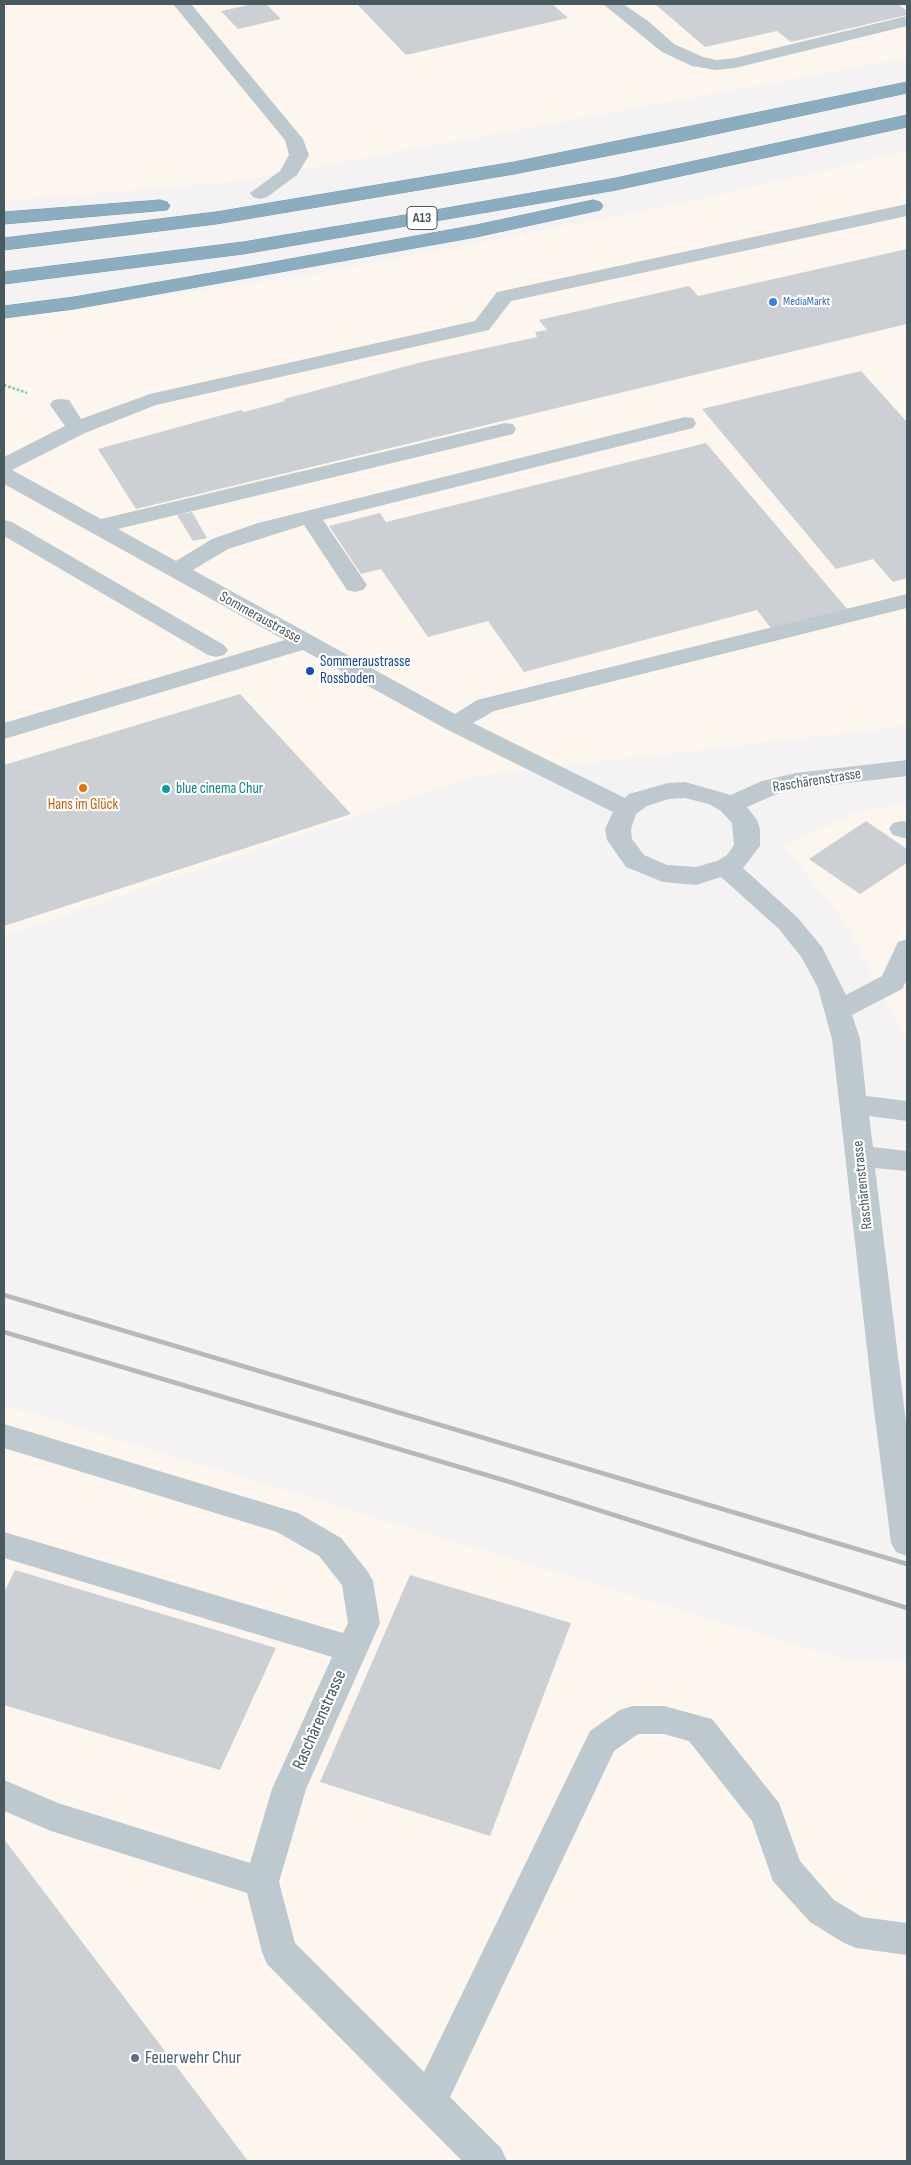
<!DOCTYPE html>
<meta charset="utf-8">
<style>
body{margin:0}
#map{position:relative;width:911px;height:2165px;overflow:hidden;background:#f4f2f3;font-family:"Sofia Sans Condensed",sans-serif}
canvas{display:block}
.frame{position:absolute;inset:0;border:5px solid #495960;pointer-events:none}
</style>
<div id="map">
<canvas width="911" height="2165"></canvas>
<div class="frame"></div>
</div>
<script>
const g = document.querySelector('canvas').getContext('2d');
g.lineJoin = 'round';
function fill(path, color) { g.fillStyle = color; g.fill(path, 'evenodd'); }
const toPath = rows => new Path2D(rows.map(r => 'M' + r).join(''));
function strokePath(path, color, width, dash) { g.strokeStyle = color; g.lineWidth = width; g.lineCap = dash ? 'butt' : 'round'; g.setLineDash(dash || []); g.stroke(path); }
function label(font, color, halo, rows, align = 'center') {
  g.font = font + ' "Sofia Sans Condensed",sans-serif'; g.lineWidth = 4.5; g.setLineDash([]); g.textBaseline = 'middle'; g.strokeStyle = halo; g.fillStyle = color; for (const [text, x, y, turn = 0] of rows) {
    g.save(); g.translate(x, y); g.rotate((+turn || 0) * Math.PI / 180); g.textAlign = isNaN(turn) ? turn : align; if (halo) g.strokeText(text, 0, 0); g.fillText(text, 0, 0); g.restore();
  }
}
fill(toPath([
 [4,4,907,4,907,58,234,182,4,201],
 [907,151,907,726,475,776,4,935,4,319,309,275,678,204],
 [907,805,907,1043,846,923,784,846,862,810],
 [4,1405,846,1660,907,1662,907,2161,4,2161]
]), '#fdf6ee');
fill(toPath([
 [254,4,266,4,281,19,238,29,221,11],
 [357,4,552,4,568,18,406,55],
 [655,4,898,4,907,11,907,15,791,42,777,31,705,47],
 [907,249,907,324,136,509,98,449,241,410,244,412,285,401,284,399,422,362,537,337,535,332,547,330,539,320,689,286,698,296],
 [861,371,907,422,907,578,893,582,873,559,836,569,702,409],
 [706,443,849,611,773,631,757,610,524,672,488,621,428,637,381,569,361,574,329,526,380,513,386,522],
 [192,512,207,538,193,541,177,515],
 [240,694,351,814,4,926,4,765],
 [866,821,907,849,907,863,860,894,809,859],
 [15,1570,276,1648,220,1770,4,1705,4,1592],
 [410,1575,571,1623,490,1836,320,1782],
 [4,1839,202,2100,248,2161,4,2161]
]), '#ccd0d4');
const highway = toPath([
 [907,82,907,93,683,141,514,174,216,224,4,250,4,238,216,212,514,162,907,82],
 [907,115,907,127,616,190,243,254,4,284,4,272,243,242,441,209,616,178,907,115],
 [160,200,167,202,170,206,167,210,4,224,4,212,160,200],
 [593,200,600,202,603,206,600,210,476,237,74,309,4,318,4,306,74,297,268,263,476,225,593,200]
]);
strokePath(highway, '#7599ac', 1);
strokePath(toPath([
 [4,385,27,393]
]), '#79cf97', 2.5, [2.5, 2]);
fill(toPath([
 [173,4,191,4,303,139,309,155,297,175,267,197,260,199,253,197,250,193,280,171,289,155,285,140,173,4],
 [603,4,623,4,648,21,674,44,703,57,716,60,735,58,907,16,907,26,735,68,716,70,692,66,662,52,603,4],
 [907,204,907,216,511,301,489,330,156,405,85,433,12,470,101,519,505,423,513,424,516,429,513,434,118,529,176,561,212,539,258,523,685,417,693,418,696,423,693,428,323,520,367,585,363,590,355,592,347,590,304,525,228,549,193,570,455,714,477,700,907,594,907,608,494,711,473,723,625,798,629,794,668,783,685,782,731,795,762,781,796,773,907,760,907,776,796,789,779,793,747,807,757,820,760,829,760,846,743,868,797,917,822,947,846,995,882,976,898,942,907,939,907,980,902,989,852,1015,860,1039,866,1096,907,1101,907,1121,869,1116,873,1147,907,1151,907,1171,875,1168,907,1431,907,1556,896,1552,891,1543,873,1402,832,1039,818,988,802,958,779,929,721,877,696,885,663,882,626,867,607,840,605,829,613,812,446,729,303,650,4,739,4,723,285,640,4,484,4,457,65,426,50,405,53,400,61,399,69,400,81,419,150,394,475,321,497,292,907,204],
 [685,798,709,804,721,811,732,823,734,845,727,855,717,861,696,867,667,865,644,855,632,839,631,829,636,814,647,806,669,799,685,798],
 [4,520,12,522,224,645,228,650,224,655,216,657,208,655,4,536,4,520],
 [902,821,907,822,907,839,893,835,889,829,893,823,902,821],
 [4,1424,298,1513,341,1538,368,1572,373,1581,380,1623,306,1789,279,1882,295,1943,424,2072,590,1731,620,1710,632,1706,664,1706,712,1719,779,1803,800,1861,834,1900,862,1917,907,1923,907,1955,856,1948,844,1943,810,1922,773,1881,752,1821,689,1741,664,1734,638,1734,614,1751,450,2097,501,2148,507,2161,462,2161,267,1964,262,1952,247,1893,51,1831,4,1811,4,1780,58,1803,250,1863,272,1789,332,1657,4,1558,4,1532,343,1633,348,1623,342,1585,319,1556,277,1532,4,1448,4,1424]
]), '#bdc9ce');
fill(highway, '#8aadc0');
strokePath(toPath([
 [4,1295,907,1564],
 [4,1332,510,1482,907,1608]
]), '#b4b9bc', 4.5);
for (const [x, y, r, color] of [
 [773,302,5,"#3f7fe0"],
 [310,671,5,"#1a4fb4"],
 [83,788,5,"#e8710a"],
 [166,789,5,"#0f9aa8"],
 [135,2058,5,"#5c6f8a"]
]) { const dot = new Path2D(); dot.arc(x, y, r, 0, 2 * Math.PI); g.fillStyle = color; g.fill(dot); strokePath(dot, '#fff', 2); }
label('12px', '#366cbe', '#fff', [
 ["MediaMarkt",783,302]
], 'left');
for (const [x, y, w] of [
 [422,218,30]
]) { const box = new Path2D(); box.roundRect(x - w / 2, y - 11.5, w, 23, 4); g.fillStyle = '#fff'; g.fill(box); strokePath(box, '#495960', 1); }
label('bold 14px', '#495960', null, [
 ["A13",422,218]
]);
label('15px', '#495960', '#fff', [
 ["Sommeraustrasse",260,618,29],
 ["Raschärenstrasse",817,781,-9],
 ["Raschärenstrasse",863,1185,-96]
]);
label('15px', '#164399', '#fff', [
 ["Sommeraustrasse",320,662],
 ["Rossboden",320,679]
], 'left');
label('15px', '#0d838f', '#fff', [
 ["blue cinema Chur",176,789]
], 'left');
label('15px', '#c56008', '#fff', [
 ["Hans im Glück",83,805]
]);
label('18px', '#495960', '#fff', [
 ["Raschärenstrasse",320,1720,-66]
]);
label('18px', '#4e5e75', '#fff', [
 ["Feuerwehr Chur",145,2058]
], 'left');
</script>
